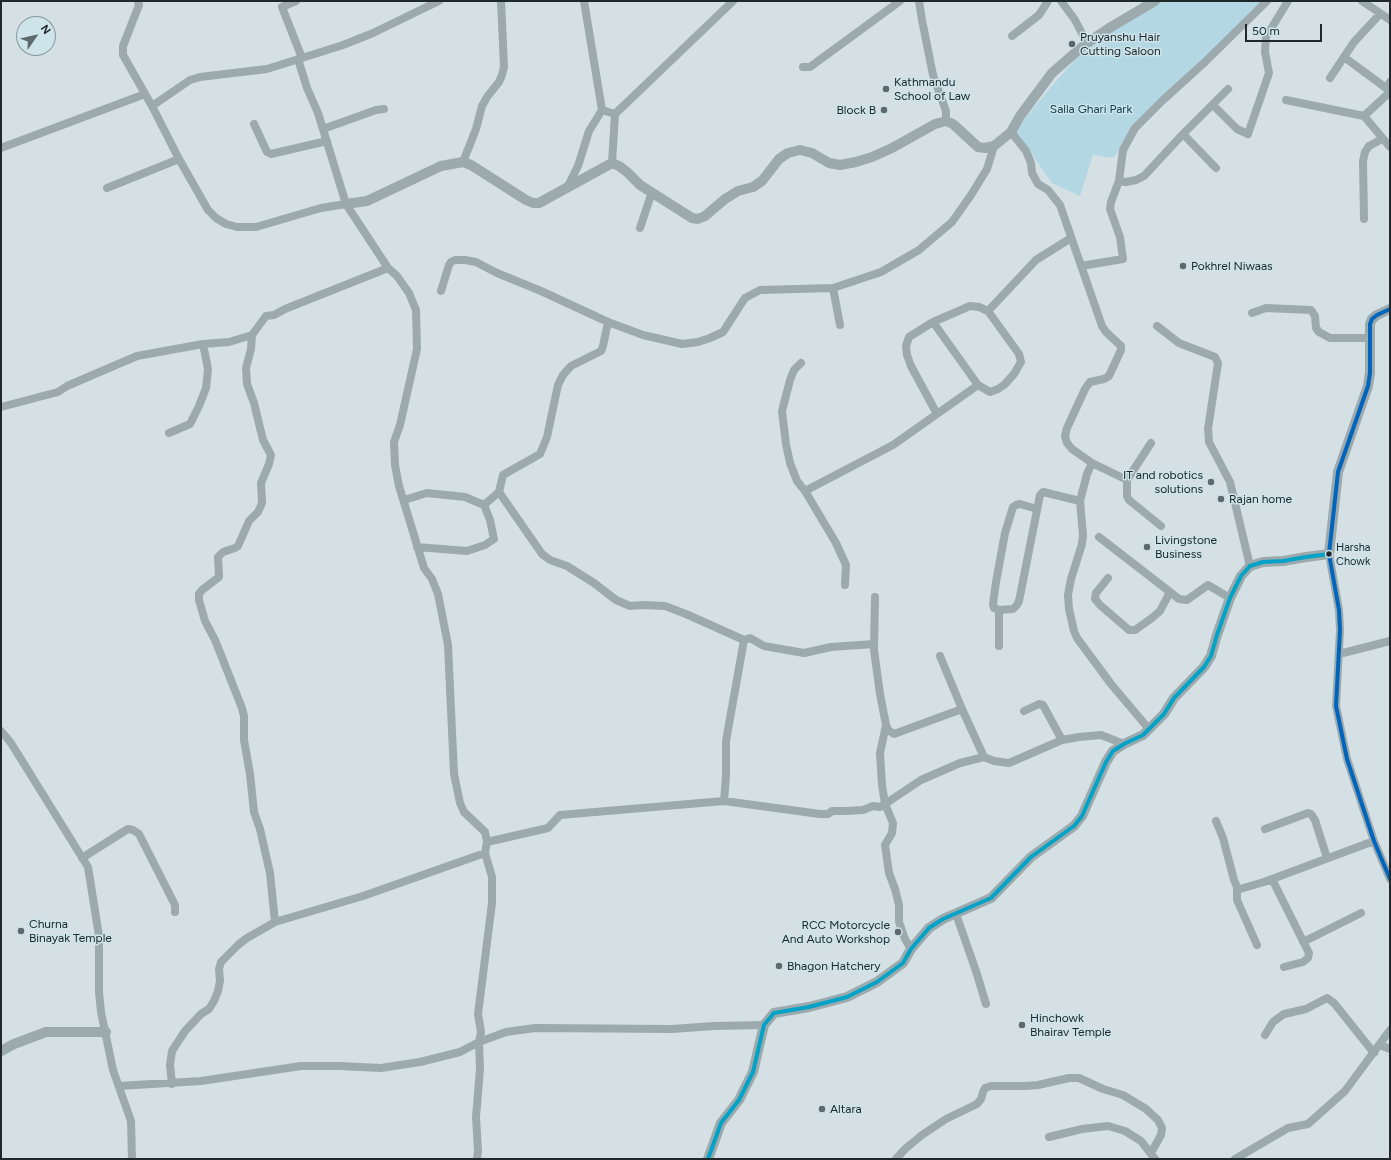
<!DOCTYPE html>
<style>
body{margin:0}
#map{position:relative;width:1391px;height:1160px;overflow:hidden;background:#d4e0e4;font-family:Figtree,sans-serif}
canvas{display:block}
.frame{position:absolute;inset:0;border:2px solid #20282b;pointer-events:none}
.north{position:absolute;left:16px;top:16px;width:40px;height:40px;box-sizing:border-box;background:#cde4eb;border:1px solid #88999e;border-radius:50%;rotate:56deg;font-size:11px;font-weight:700;line-height:16px;text-align:center;color:#20282b}
.north::after{content:'';display:block;margin:auto;width:14px;height:18px;background:#5f686c;clip-path:polygon(50% 0,100% 100%,50% 72%,0 100%)}
.scale{position:absolute;left:1245px;top:24px;width:77px;height:18px;box-sizing:border-box;border:2px solid #20282b;border-top:0;padding-left:5px;font-size:12px;line-height:14px;white-space:nowrap;color:#20282b;-webkit-text-stroke:3px #cde4eb;paint-order:stroke}
</style>
<div id="map">
<canvas width="1391" height="1160"></canvas>
<div class="frame"></div>
<div class="north">N</div>
<div class="scale">50 m</div>
</div>
<script>
const g = document.querySelector('canvas').getContext('2d');
g.lineJoin = 'round';
function fill(path, color) { g.fillStyle = color; g.fill(path, 'evenodd'); }
const toPath = rows => new Path2D(rows.map(r => 'M' + r).join(''));
function strokePath(path, color, width, dash) { g.strokeStyle = color; g.lineWidth = width; g.lineCap = dash ? 'butt' : 'round'; g.setLineDash(dash || []); g.stroke(path); }
function label(font, color, halo, rows, align = 'center') {
  g.font = font + ' Figtree,sans-serif'; g.lineWidth = 3; g.setLineDash([]); g.textBaseline = 'middle'; g.strokeStyle = halo; g.fillStyle = color; for (const [text, x, y, turn = 0] of rows) {
    g.save(); g.translate(x, y); g.rotate((+turn || 0) * Math.PI / 180); g.textAlign = isNaN(turn) ? turn : align; if (halo) g.strokeText(text, 0, 0); g.fillText(text, 0, 0); g.restore();
  }
}
fill(toPath([
 [1162,1,1263,1,1126,143,1113,158,1093,155,1080,196,1052,183,1015,130,1058,79,1077,58,1113,29]
]), '#b3d8e4');
strokePath(toPath([
 [138,1,139,5,123,46,123,55,152,106,179,159,208,210,216,218,226,224,237,227,256,227,321,208,346,204],
 [296,1,282,7,302,58],
 [584,1,602,110,615,114],
 [919,1,922,20,933,75,946,111,946,121],
 [1061,1,1075,20,1087,43],
 [1362,1,1390,20],
 [1012,36,1039,15,1048,1],
 [1344,57,1386,88,1390,82],
 [298,59,307,88,318,113,346,204,388,268,397,276,409,293,416,310,417,349,400,425,394,442,395,465,399,486,424,568,432,579,438,594,448,645,454,774,460,803,464,812,485,832,487,842,485,853,492,877,492,903,478,1014,481,1032,479,1042,480,1069,476,1117,478,1151,477,1159],
 [803,67,810,67,900,1],
 [1330,78,1354,42,1380,14],
 [1390,92,1364,116,1390,147],
 [1286,100,1364,116],
 [1213,105,1237,129,1248,134,1269,73,1265,52,1266,37,1288,1],
 [152,106,190,80,200,77,267,69,343,45,373,33,439,1],
 [254,124,267,152,271,154,327,141],
 [323,129,376,110,384,109],
 [1011,132,1026,151,1031,163,1032,173,1038,184,1048,190,1060,205,1102,326,1106,332,1121,346,1121,350,1109,376,1104,379,1090,382,1085,389,1067,428,1065,436,1067,443,1072,449,1092,463,1127,480,1127,496,1129,500,1161,526],
 [1183,134,1228,89],
 [1,148,145,94],
 [463,162,476,129,482,106,487,97,499,82,502,75,504,67,501,1],
 [612,163,615,114,733,1],
 [1119,181,1126,182,1136,180,1144,176,1183,134,1216,168],
 [568,186,578,166,589,131,602,110],
 [107,188,179,159],
 [1364,219,1363,161,1365,152,1369,146,1382,139],
 [640,228,652,192],
 [1081,266,1123,259,1120,237,1110,209,1111,202,1119,181,1123,150,1135,128,1162,101,1205,62,1267,1],
 [833,288,840,325],
 [441,291,449,265,451,262,455,260,465,260,476,262,497,273,541,291,608,322],
 [1252,313,1266,308,1311,310,1315,316,1316,328,1319,332,1330,338,1370,338],
 [933,322,978,385,990,392,998,389,1004,385,1014,374,1021,362,1019,354,988,311],
 [1157,326,1179,343,1215,357,1218,363,1208,429,1209,442,1230,482,1250,566],
 [252,335,251,349,246,368,247,384,254,403,263,440,271,455,269,464,261,483,262,503,258,512,249,521,238,546,235,548,223,552,218,557,219,577,202,590,199,594,199,600,205,621,215,640,242,708,244,716,244,740,250,774,254,812,260,829,270,873,275,922],
 [801,363,794,370,790,380,782,411,786,444,790,463,797,481,805,491,836,543,846,565,845,585],
 [1,407,58,392,67,386,137,356,203,344,229,342,252,335,266,316,274,315,285,309,388,268],
 [937,414,911,366,907,355,906,346,909,337,933,322,970,306,979,307,988,311,1036,260,1071,238],
 [169,433,190,424,199,406,206,388,208,369,203,344],
 [1127,480,1151,443],
 [805,491,893,445,978,385],
 [499,492,542,554,550,560,567,566,594,583,616,600,630,606,643,605,665,606,686,614,744,640],
 [404,500,427,493,465,497,484,505,490,520,494,539,485,545,467,551,417,547],
 [1080,501,1083,535,1082,544,1071,579,1068,595,1069,609,1074,631,1077,638,1111,684,1149,729],
 [484,505,499,492,503,475,540,454,547,437,558,385,563,375,571,366,601,351,603,346,608,322,643,335,682,344,698,342,710,338,723,332,745,298,760,290,833,288,881,272,919,250,952,222,971,195,987,169,994,146],
 [1037,509,1020,504,1016,505,1013,507,1005,533,996,582,993,604,994,608,999,610,1013,609,1017,605,1019,601,1040,495,1043,492,1080,501,1087,474,1092,463],
 [1099,537,1170,592],
 [1329,554,1339,610,1340,630,1336,706,1347,759,1374,841,1390,879],
 [1108,578,1096,593,1095,599,1100,605,1129,630,1135,630,1152,618,1160,611,1170,592,1179,599,1187,600,1208,585,1230,598],
 [875,597,874,650,880,694,886,725,888,730,894,734,962,709],
 [874,644,831,647,804,653,764,646,750,638,744,640,726,741,726,776,724,801,820,814,828,814,832,811,847,811,863,810,873,806,880,807,885,804,882,785,880,753,886,725],
 [999,646,999,610],
 [1339,654,1390,641],
 [940,656,962,709,984,757,994,761,1009,763,1062,740,1079,737,1101,735,1124,744],
 [1024,711,1039,704,1043,705,1062,740],
 [1,731,11,743,88,867,99,936,99,992,101,1012,113,1070,131,1121,132,1159],
 [1216,821,1223,838,1234,880,1237,887,1240,889,1264,882,1374,841],
 [1265,829,1308,813,1311,814,1315,820,1327,858],
 [487,842,548,828,560,815,724,801],
 [82,858,123,832,128,829,133,830,139,834,175,905,175,912],
 [1272,879,1309,953,1308,958,1303,962,1284,967],
 [1237,887,1237,900,1257,945],
 [956,914,976,971,986,1004],
 [1303,942,1361,913],
 [911,949,905,939,899,922,899,905,895,889,889,873,885,845,892,833,893,823,885,804,921,780,960,763,984,757],
 [1265,1035,1273,1022,1284,1014,1306,1009,1327,998,1334,1003,1374,1053],
 [1380,1045,1390,1049],
 [172,1084,170,1065,172,1051,185,1031,201,1014,209,1009,214,1001,218,991,220,981,219,969,221,962,238,945,247,938,275,922,363,896,485,853],
 [119,1086,201,1081,301,1066,339,1066,381,1068,420,1062,460,1052,479,1042,506,1032,535,1028,672,1029,714,1026,764,1025],
 [1049,1137,1082,1129,1108,1126,1125,1131,1141,1141,1155,1159],
 [896,1159,905,1149,922,1135,946,1119,977,1104,981,1099,983,1092,985,1088,991,1086,1025,1086,1038,1085,1069,1078,1079,1078,1103,1089,1123,1095,1146,1109,1158,1120,1162,1128,1161,1135,1151,1153],
 [1235,1159,1288,1128,1308,1124,1345,1091,1390,1030]
]), '#9ca9ad', 8);
strokePath(toPath([
 [346,204,367,201,441,166,463,162,471,165,526,200,533,203,539,203,612,163,619,166,627,172,640,185,692,218,698,219,705,216,725,199,738,191,753,187,762,181,779,159,788,153,800,150,812,153,829,163,840,165,856,162,872,157,892,148,935,124,946,121,953,124,978,147,985,148,994,146,1011,132,1020,116,1052,73,1075,53,1087,43,1111,27,1155,1],
 [1,1051,14,1044,46,1032,106,1032],
 [708,1159,721,1123,739,1100,753,1072,764,1025,774,1013,809,1007,847,997,877,982,903,963,911,949,929,928,943,919,991,898,1031,857,1074,826,1082,816,1106,762,1113,751,1124,744,1143,735,1164,714,1174,698,1204,667,1211,656,1217,635,1230,598,1241,576,1250,566,1263,562,1283,561,1306,557,1329,554,1338,472,1368,386,1370,373,1370,324,1372,319,1377,315,1390,309]
]), '#9ca9ad', 10);
strokePath(toPath([
 [1390,309,1377,315,1372,319,1370,324,1370,373,1368,386,1338,472,1329,554,1339,610,1340,630,1336,706,1347,759,1374,841,1390,879]
]), '#0065bd', 4);
strokePath(toPath([
 [708,1159,721,1123,739,1100,753,1072,764,1025,774,1013,809,1007,847,997,877,982,903,963,911,949,929,928,943,919,991,898,1031,857,1074,826,1082,816,1106,762,1113,751,1124,744,1143,735,1164,714,1174,698,1204,667,1211,656,1217,635,1230,598,1241,576,1250,566,1263,562,1283,561,1306,557,1329,554]
]), '#02a3c6', 4);
for (const [x, y, r, color] of [
 [1072,44,4,"#5f686c"],
 [886,89,4,"#5f686c"],
 [884,110,4,"#5f686c"],
 [1183,266,4,"#5f686c"],
 [1211,482,4,"#5f686c"],
 [1221,499,4,"#5f686c"],
 [1147,547,4,"#5f686c"],
 [1329,554,3.5,"#20282b"],
 [21,931,4,"#5f686c"],
 [898,932,4,"#5f686c"],
 [779,966,4,"#5f686c"],
 [1022,1025,4,"#5f686c"],
 [822,1109,4,"#5f686c"]
]) { const dot = new Path2D(); dot.arc(x, y, r, 0, 2 * Math.PI); g.fillStyle = color; g.fill(dot); strokePath(dot, '#cde4eb', 1.5); }
label('11px', '#20282b', '#cde4eb', [
 ["Harsha",1336,548],
 ["Chowk",1336,562]
], 'left');
label('12px', '#20282b', '#cde4eb', [
 ["Pruyanshu Hair",1080,37],
 ["Cutting Saloon",1080,51],
 ["Kathmandu",894,82],
 ["School of Law",894,96],
 ["Block B",876,110,"right"],
 ["Pokhrel Niwaas",1191,266],
 ["IT and robotics",1203,475,"right"],
 ["solutions",1203,489,"right"],
 ["Rajan home",1229,499],
 ["Livingstone",1155,540],
 ["Business",1155,554],
 ["Churna",29,924],
 ["Binayak Temple",29,938],
 ["RCC Motorcycle",890,925,"right"],
 ["And Auto Workshop",890,939,"right"],
 ["Bhagon Hatchery",787,966],
 ["Hinchowk",1030,1018],
 ["Bhairav Temple",1030,1032],
 ["Altara",830,1109]
], 'left');
label('12px', '#10404d', '#cde4eb', [
 ["Salla Ghari Park",1091,109]
]);
</script>
